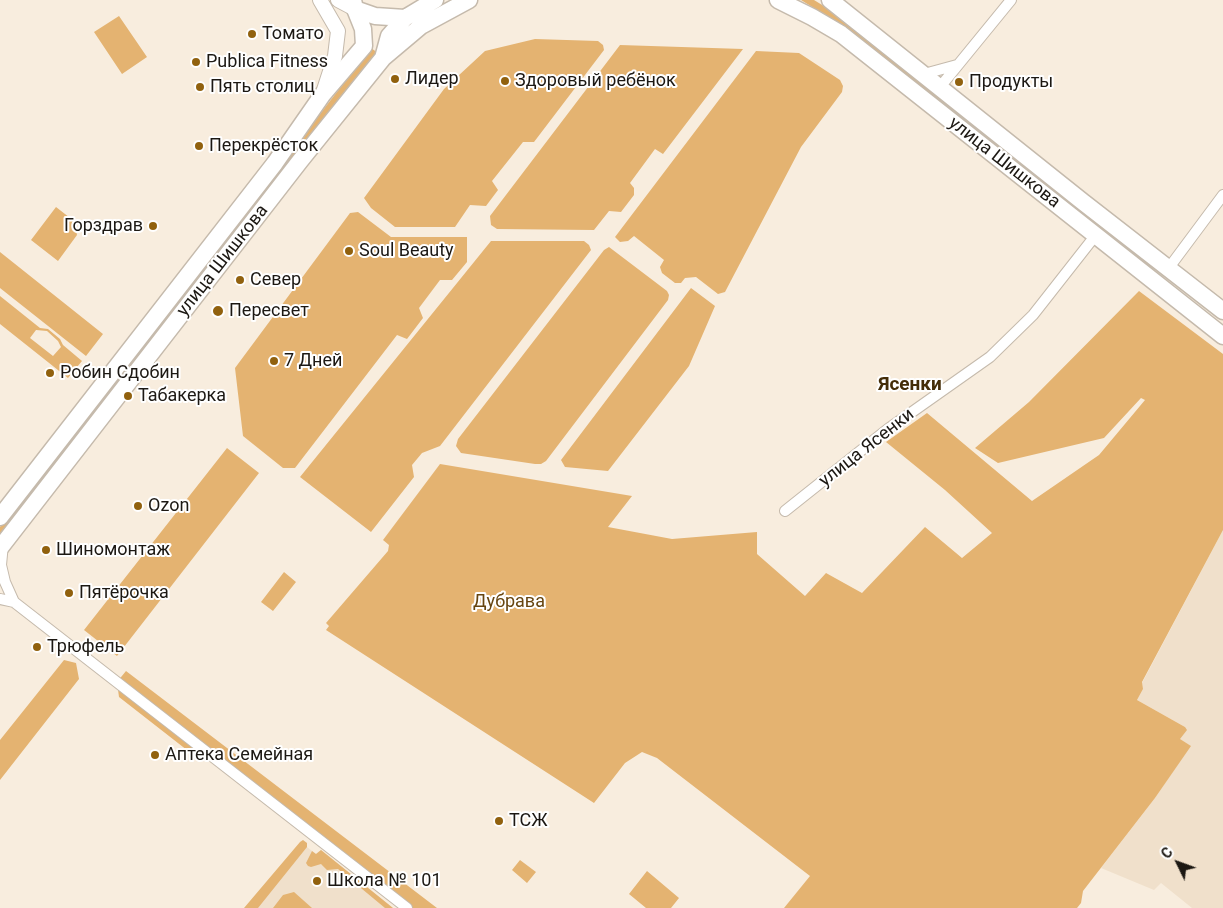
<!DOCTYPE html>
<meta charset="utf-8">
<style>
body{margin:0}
#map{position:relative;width:1223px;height:908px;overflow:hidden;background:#f8edde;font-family:Roboto,sans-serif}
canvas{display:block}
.north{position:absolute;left:1153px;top:838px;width:50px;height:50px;-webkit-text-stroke:4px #fff;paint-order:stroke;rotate:312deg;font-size:14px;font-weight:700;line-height:20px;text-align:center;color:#1c1813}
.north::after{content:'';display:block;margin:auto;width:18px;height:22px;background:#1c1813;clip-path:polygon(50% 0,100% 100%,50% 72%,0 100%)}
</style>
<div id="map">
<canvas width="1223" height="908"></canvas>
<div class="north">С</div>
</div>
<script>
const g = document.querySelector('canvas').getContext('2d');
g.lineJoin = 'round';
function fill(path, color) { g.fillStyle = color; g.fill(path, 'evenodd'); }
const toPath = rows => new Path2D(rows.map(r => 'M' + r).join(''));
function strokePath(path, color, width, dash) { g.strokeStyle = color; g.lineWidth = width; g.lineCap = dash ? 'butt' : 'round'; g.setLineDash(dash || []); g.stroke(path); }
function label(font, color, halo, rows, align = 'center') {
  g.font = font + ' Roboto,sans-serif'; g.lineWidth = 4; g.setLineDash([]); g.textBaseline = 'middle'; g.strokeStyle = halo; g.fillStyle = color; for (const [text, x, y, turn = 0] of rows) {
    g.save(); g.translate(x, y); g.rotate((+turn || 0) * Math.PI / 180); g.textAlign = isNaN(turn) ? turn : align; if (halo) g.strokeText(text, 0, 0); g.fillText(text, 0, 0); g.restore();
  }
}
fill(toPath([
 [1223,530,1223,908,1192,908,1161,883,1154,890,1101,868,1155,798,1190,746,1178,738,1185,727,1137,700,1143,689,1142,683],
 [303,844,316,854,321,850,393,908,252,908]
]), '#f0e0cb');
fill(toPath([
 [801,0,814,0,827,8,1071,198,1069,205,911,81,822,13],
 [119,16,147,57,122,74,94,32],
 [535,39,598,41,603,45,604,50,534,142,523,142,492,181,498,190,486,206,470,205,455,227,395,227,371,208,364,198,444,89,485,51],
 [620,45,743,49,663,154,655,149,630,183,634,188,634,195,621,212,609,211,594,230,497,229,491,225,490,216],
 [371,48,378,53,174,315,168,310],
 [756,51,799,53,840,80,843,86,842,92,801,147,725,292,718,294,696,277,685,278,681,283,675,283,662,273,660,267,664,260,634,236,628,241,620,242,615,237],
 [56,207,74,221,77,235,58,261,31,240],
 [358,212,391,237,467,237,467,262,452,280,440,280,419,308,423,318,407,339,397,335,295,468,283,468,243,436,235,368,350,213],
 [491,241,584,241,589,245,591,250,440,446,422,453,412,465,414,477,371,532,300,477],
 [609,247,667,291,669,295,668,300,546,461,541,464,535,464,461,453,456,446,458,439,604,250],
 [0,252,103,334,86,356,0,288],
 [691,288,715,306,689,366,608,471,565,467,561,460],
 [1139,291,1223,354,1223,530,1142,682,1143,689,1137,700,1185,727,1187,730,1180,739,1191,746,1155,798,1083,891,1081,903,1077,908,784,908,810,876,657,758,642,752,625,763,594,803,326,630,329,626,326,623,388,551,389,545,383,540,440,464,632,496,608,527,672,539,757,532,757,554,805,596,826,573,862,593,925,527,962,558,992,533,945,490,886,442,927,413,1032,501,1099,455,1145,400,1141,398,1104,438,998,463,975,448,1029,402],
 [0,296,40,328,48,329,60,339,63,345,82,361,68,378,0,324],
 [36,330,47,331,58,341,61,347,53,356,30,338],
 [110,386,115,390,0,538,0,527],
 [227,448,259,473,117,656,84,630],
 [284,572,296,582,273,611,261,602],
 [64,660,76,663,79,679,0,780,0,740],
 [126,671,437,908,407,908,208,753,192,754,119,697,117,682],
 [303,840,307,843,307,847,258,908,244,908,300,842],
 [321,850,393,908,385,908,338,869,327,870,321,864,311,867,308,866,306,863,312,851,316,854],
 [520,860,536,872,527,883,512,870],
 [647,871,679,898,671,908,646,908,629,894],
 [294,892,312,908,273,908,283,895]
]), '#e4b371');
const street = toPath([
 [924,74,957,65],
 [940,87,1011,0],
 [1168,269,1223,195],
 [785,511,888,429,990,357,1033,315,1095,236],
 [0,599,14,602,5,582,1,565,3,544],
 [14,602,407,908]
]);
const secondary = toPath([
 [320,0,338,31,335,56,324,90],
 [338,0,355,9]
]);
const primary = toPath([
 [778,0,812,17,841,34,1223,336],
 [830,0,1083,202,1223,311],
 [355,9,375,16,405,18,435,0],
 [383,58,389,36,405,18],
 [0,517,275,163,323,94,364,46,363,29,355,9,353,0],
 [0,548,300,161,383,58,421,26,469,0]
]);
strokePath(street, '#c5baac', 12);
strokePath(secondary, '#c5baac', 16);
strokePath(primary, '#c5baac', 19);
strokePath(street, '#fff', 10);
strokePath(secondary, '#fff', 14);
strokePath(primary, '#fff', 16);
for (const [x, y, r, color] of [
 [252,34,5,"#91610e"],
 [196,62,5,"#91610e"],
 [395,79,5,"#91610e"],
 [505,81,5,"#91610e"],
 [959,82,5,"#91610e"],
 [200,87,5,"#91610e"],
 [199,146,5,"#91610e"],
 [153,226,5,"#91610e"],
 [349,251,5,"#91610e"],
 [240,280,5,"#91610e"],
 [218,311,6,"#91610e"],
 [274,361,5,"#91610e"],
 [50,373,5,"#91610e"],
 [128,396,5,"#91610e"],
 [138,506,5,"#91610e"],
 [46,550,5,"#91610e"],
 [69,593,5,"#91610e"],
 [37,647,5,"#91610e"],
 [155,755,5,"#91610e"],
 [499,821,5,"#91610e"],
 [317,881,5,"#91610e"]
]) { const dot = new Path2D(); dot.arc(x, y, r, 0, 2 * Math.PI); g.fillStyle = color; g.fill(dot); strokePath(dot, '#fff', 2); }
label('18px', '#1c1813', '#fff', [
 ["Томато",262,34],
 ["Publica Fitness",206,62],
 ["Лидер",405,79],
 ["Здоровый ребёнок",515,81],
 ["Продукты",969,82],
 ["Пять столиц",210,87],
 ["Перекрёсток",209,146],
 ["Горздрав",143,226,"right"],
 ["Soul Beauty",359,251],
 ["Север",250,280],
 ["Пересвет",229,311],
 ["7 Дней",284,361],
 ["Робин Сдобин",60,373],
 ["Табакерка",138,396],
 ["Ozon",148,506],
 ["Шиномонтаж",56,550],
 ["Пятёрочка",79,593],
 ["Трюфель",47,647],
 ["Аптека Семейная",165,755],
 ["ТСЖ",509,821],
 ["Школа № 101",327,881]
], 'left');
label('18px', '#1c1813', '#fff', [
 ["улица Шишкова",1004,163,38],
 ["улица Шишкова",223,261,-52],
 ["улица Ясенки",867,448,-38]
]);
label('18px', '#674510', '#fff', [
 ["Дубрава",509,602]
]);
label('bold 19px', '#442d08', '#fff', [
 ["Ясенки",910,385]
]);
</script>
